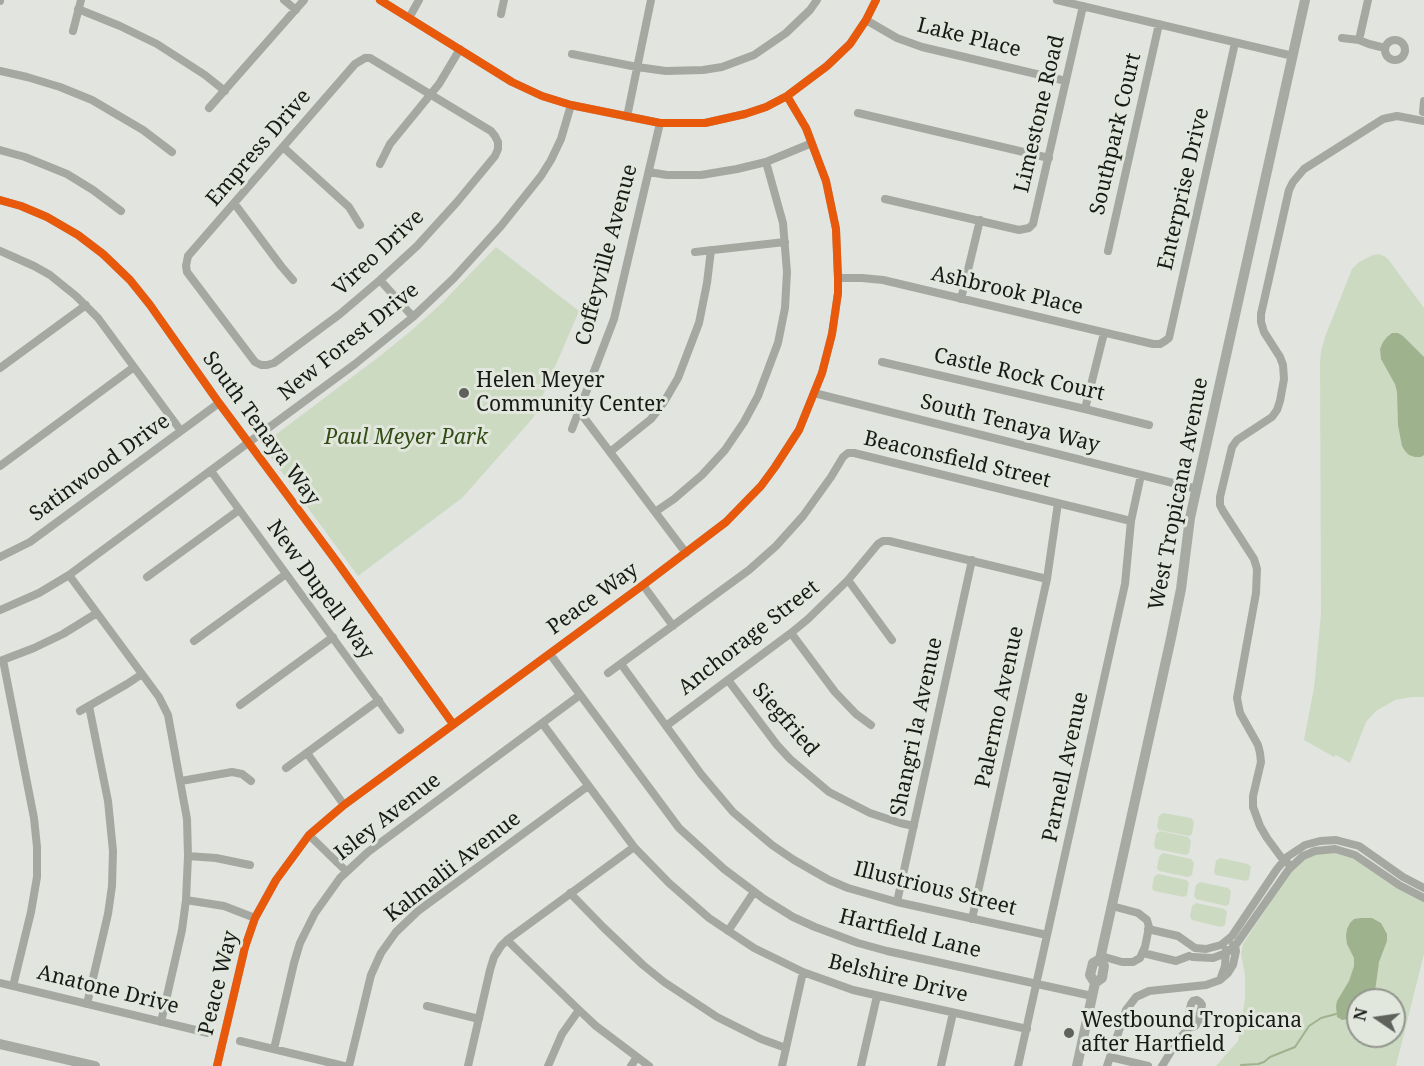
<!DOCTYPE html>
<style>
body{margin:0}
#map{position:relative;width:1424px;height:1066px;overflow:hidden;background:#e1e4df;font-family:"Noto Serif",serif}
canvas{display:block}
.north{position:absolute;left:1346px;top:988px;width:60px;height:60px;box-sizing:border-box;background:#e1e7dc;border:2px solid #91958d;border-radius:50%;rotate:283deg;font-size:16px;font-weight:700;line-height:24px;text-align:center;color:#181a16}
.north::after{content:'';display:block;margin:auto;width:21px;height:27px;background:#5e615c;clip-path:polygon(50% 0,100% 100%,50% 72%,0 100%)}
</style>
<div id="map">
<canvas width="1424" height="1066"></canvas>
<div class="north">N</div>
</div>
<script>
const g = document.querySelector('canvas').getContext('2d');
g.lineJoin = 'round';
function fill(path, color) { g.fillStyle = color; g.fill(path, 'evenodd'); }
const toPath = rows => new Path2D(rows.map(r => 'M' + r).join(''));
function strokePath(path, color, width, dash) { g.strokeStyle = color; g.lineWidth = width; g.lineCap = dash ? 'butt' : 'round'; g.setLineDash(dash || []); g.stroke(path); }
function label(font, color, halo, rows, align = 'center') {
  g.font = font + ' "Noto Serif",serif'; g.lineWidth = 6; g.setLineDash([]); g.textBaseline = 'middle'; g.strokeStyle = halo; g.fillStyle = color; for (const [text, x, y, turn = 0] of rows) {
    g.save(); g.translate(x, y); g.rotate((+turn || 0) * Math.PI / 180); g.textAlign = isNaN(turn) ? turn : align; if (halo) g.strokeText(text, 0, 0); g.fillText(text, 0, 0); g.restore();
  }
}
fill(toPath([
 [496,247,579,311,533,418,462,498,358,576,262,445,380,356,412,330,442,303],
 [1378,254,1384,256,1388,259,1424,308,1424,697,1411,697,1395,700,1376,711,1366,722,1350,763,1336,755,1334,757,1304,740,1314,688,1321,614,1320,364,1321,351,1325,337,1352,269,1359,262,1373,255],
 [1163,813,1191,818,1194,822,1192,834,1189,836,1159,830,1157,827,1159,816],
 [1160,831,1188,837,1191,841,1189,853,1186,855,1156,849,1154,846,1156,834],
 [1331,852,1353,858,1397,888,1424,902,1424,954,1396,1066,1216,1066,1238,1041,1245,999,1245,975,1241,954,1243,944,1293,868,1304,859,1313,855],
 [1358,1000,1394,1000,1394,1036,1358,1036],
 [1163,853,1191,859,1194,863,1192,875,1188,877,1159,871,1157,868,1159,857],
 [1220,858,1248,864,1251,867,1249,879,1246,881,1216,875,1214,872,1216,861],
 [1158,874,1186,880,1189,883,1187,895,1184,897,1154,891,1152,888,1154,877],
 [1200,882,1228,888,1231,891,1229,904,1226,906,1196,899,1194,896,1196,885],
 [1196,903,1224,909,1227,912,1225,925,1221,927,1192,920,1190,917,1192,906]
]), '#cddac2');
fill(toPath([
 [1392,333,1398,333,1403,336,1424,357,1424,455,1421,457,1415,457,1409,455,1405,451,1402,446,1398,425,1397,392,1395,384,1381,359,1380,349,1383,342,1387,337],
 [1361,918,1372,918,1381,923,1387,934,1387,941,1379,962,1374,999,1358,1000,1358,1014,1348,1019,1342,1020,1337,1017,1336,1006,1337,1001,1349,981,1354,966,1354,958,1347,944,1346,936,1347,929,1350,923,1354,919]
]), '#9eb28d');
strokePath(toPath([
 [1241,1065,1258,1064,1264,1062,1270,1057,1295,1047,1309,1026,1321,1018,1336,1014]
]), '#9eb28d', 2);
strokePath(toPath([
 [284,0,296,10],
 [380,0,512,82,542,96,571,105,660,123,705,123,745,114,766,107,787,96,827,66,850,44,866,20,876,0],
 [1057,0,1293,56],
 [0,1,0,0],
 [78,9,120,26,157,44,205,75,225,91],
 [501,14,504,0],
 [409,18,419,0],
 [866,20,897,38,922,47,1066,81],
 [73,31,81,0],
 [1342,38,1359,40,1369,44,1385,48],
 '1385 50a10 10 0 1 1 20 0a10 10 0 1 1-20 0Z',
 [1359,40,1368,0],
 [572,54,637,67,666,71,703,70,722,67,754,55,786,33,810,10,817,0],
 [365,58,370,58,491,131,495,136,498,142,498,149,495,156,457,202,417,246,380,280,340,314,274,363,267,365,261,365,255,362,187,272,186,266,188,256,355,64,365,58],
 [0,71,27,77,60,87,92,100,143,130,172,152],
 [209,108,304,0],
 [1423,112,1424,101],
 [858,113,1049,158],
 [627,117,651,0],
 [283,147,349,207,360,225],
 [0,150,25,157,67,174,93,190,121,211],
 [380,164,390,144,439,84,460,49],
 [649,172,667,175,701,175,737,169,766,162,812,143],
 [885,199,1019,230,1029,228,1033,224,1083,6],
 [0,200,21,206,47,217,78,235,103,254,130,280,150,305,219,403,337,562,453,724],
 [234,203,281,266,293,280],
 [0,251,34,266,50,275,76,296,98,318,181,431],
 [1108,251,1159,24],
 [695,252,785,242],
 [838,278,862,278,883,280,1153,344,1160,344,1165,341,1169,338,1235,43],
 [380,280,413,317],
 [961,299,980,220],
 [882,362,1085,409,1149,425],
 [0,368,86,305],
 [814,393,1197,489],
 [1085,409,1104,333],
 [579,411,686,553],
 [572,429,614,319,660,123],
 [610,452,651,419,664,402,678,378,699,323,707,283,711,250],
 [0,466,134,367],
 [211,471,400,730],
 [655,512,674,499,702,475,725,450,744,422,758,396,778,343,785,308,787,272,783,223,766,162],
 [0,557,30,542,219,403],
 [69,575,159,697,168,715,187,819,188,856,186,900,182,930,161,1022],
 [147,577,239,510],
 [848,580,892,640],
 [643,585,673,626],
 [0,610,39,593,69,575,355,364,413,317,454,278,501,226,541,176,551,160,561,139,571,105],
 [791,633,835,692,856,714,871,725],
 [194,641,286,574],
 [550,654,679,828,724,869,764,899,793,917,815,927,858,943,887,951,1092,996],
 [3,660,34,818,37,847,37,877,31,912,13,986],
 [0,661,34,648,63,634,97,613],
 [621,664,701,774,733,812,772,845,794,860,829,880,848,888,897,902,1047,935],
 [608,673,749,570,776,546,803,516,831,477,843,457,848,453,854,453,1131,521],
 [728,680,777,745,790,759,829,792,870,813,900,823,914,826],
 [240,705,333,637],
 [80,711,127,684,142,674],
 [542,723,634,847,669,883,709,918,754,948,803,972,853,990,1027,1029],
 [666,726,791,633,808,619,848,580,878,544,883,541,889,541,1047,579],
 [307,753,344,805],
 [286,768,379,700],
 [181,781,232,772,242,774,251,781],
 [309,835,346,871],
 [188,856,216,858,250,865],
 [1291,866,1281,857,1267,838,1260,826,1253,807,1253,796,1261,762,1260,753,1258,745,1240,713,1237,698,1256,593,1257,569,1254,559,1223,511,1220,505,1220,497,1232,447,1237,440,1272,417,1277,410,1280,401,1284,379,1283,365,1280,357,1264,332,1261,322,1261,314,1289,190,1293,182,1304,169,1383,119,1397,116,1424,121],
 [570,893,604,928,643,965,664,982,717,1017,761,1039,786,1048],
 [186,900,224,906,255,918],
 [897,902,972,560],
 [972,919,1047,579,1058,503],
 [1148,929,1178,936,1195,948,1206,949,1221,945,1232,936,1277,869,1287,857,1305,845,1320,841,1336,840,1359,846,1403,877,1424,888],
 [728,931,754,892],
 [507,940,579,1010,596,1026,649,1066],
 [1143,953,1176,961,1189,956],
 [1101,956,1122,962,1133,962,1140,958,1145,947,1149,927,1147,920,1138,913,1112,906],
 [1193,957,1213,958,1226,953,1235,946,1289,869,1303,856,1315,851,1335,849,1355,855,1399,885,1424,898],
 [1220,980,1225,966,1226,950],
 [0,983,208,1033],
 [87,1004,108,914,112,886,113,851,108,801,89,706],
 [427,1006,479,1019],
 [240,1041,344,1066],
 [274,1049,294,963,300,943,315,913,340,878,368,852,580,695],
 [1110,1057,1148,1066],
 [217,1066,245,947,255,918,276,880,309,835,344,805,643,585,726,522,761,486,775,467,799,430,822,373,832,334,838,293,838,278,836,229,826,181,806,128,787,96],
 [349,1066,371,975,381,953,396,932,418,911,588,786],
 [468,1066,490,970,494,957,501,946,507,940,634,847],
 [548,1066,562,1034,579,1010],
 [631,1066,637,1057],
 [782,1066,803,972],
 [861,1066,877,996],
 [941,1066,953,1013],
 [1018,1066,1125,584,1131,521,1141,475],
 [1107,1066,1126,1010,1136,997,1149,991,1206,985,1220,980,1228,973,1233,965,1236,951,1235,946,1233,945],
 [1162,1066,1178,1040,1190,1027,1195,1026,1198,1022,1202,1005,1200,1002,1197,1000,1193,1001,1191,1004,1187,1022,1190,1027]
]), '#a4a8a0', 8);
strokePath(toPath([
 [1095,983,1090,975,1093,963,1100,959],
 [0,1044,95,1066],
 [1077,1066,1095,983,1102,978,1104,966,1100,959,1171,638,1181,589,1190,518,1305,0]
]), '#a6aaa2', 10);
strokePath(toPath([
 [380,0,512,82,542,96,571,105,660,123,705,123,745,114,766,107,787,96,827,66,850,44,866,20,876,0],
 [0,200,21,206,47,217,78,235,103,254,130,280,150,305,219,403,337,562,453,724],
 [217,1066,245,947,255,918,276,880,309,835,344,805,643,585,726,522,761,486,775,467,799,430,822,373,832,334,838,293,838,278,836,229,826,181,806,128,787,96]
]), '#e8590c', 8);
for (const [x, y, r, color] of [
 [464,393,6,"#5e615c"],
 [1069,1033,6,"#5e615c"]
]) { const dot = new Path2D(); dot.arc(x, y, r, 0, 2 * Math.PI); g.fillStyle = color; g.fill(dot); strokePath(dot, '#e1e7dc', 2); }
label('21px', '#181a16', '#e1e7dc', [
 ["Lake Place",969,38,14],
 ["Limestone Road",1040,114,-77],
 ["Southpark Court",1116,134,-77],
 ["Empress Drive",259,148,-49],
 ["Enterprise Drive",1184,189,-77],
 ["Vireo Drive",379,253,-43],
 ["Coffeyville Avenue",607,255,-75],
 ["Ashbrook Place",1007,291,13],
 ["New Forest Drive",349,342,-39],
 ["Castle Rock Court",1019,375,13],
 ["South Tenaya Way",1010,424,14],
 ["South Tenaya Way",261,429,54],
 ["Beaconsfield Street",957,460,13],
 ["Satinwood Drive",100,468,-36],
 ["West Tropicana Avenue",1179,494,-79],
 ["New Dupell Way",320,590,54],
 ["Peace Way",593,599,-36],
 ["Anchorage Street",749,638,-38],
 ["Palermo Avenue",1000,707,-78],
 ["Siegfried",785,720,49],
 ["Shangri la Avenue",917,727,-78],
 ["Parnell Avenue",1066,767,-78],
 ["Isley Avenue",388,817,-38],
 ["Kalmalii Avenue",453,867,-38],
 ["Illustrious Street",935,889,14],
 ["Hartfield Lane",910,934,14],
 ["Belshire Drive",898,979,14],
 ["Peace Way",219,983,-76],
 ["Anatone Drive",108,990,14]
]);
label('21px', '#181a16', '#e1e7dc', [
 ["Helen Meyer",476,381],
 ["Community Center",476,405],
 ["Westbound Tropicana",1081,1021],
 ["after Hartfield",1081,1045]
], 'left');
label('italic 21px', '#334d16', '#e1e7dc', [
 ["Paul Meyer Park",406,438]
]);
</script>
